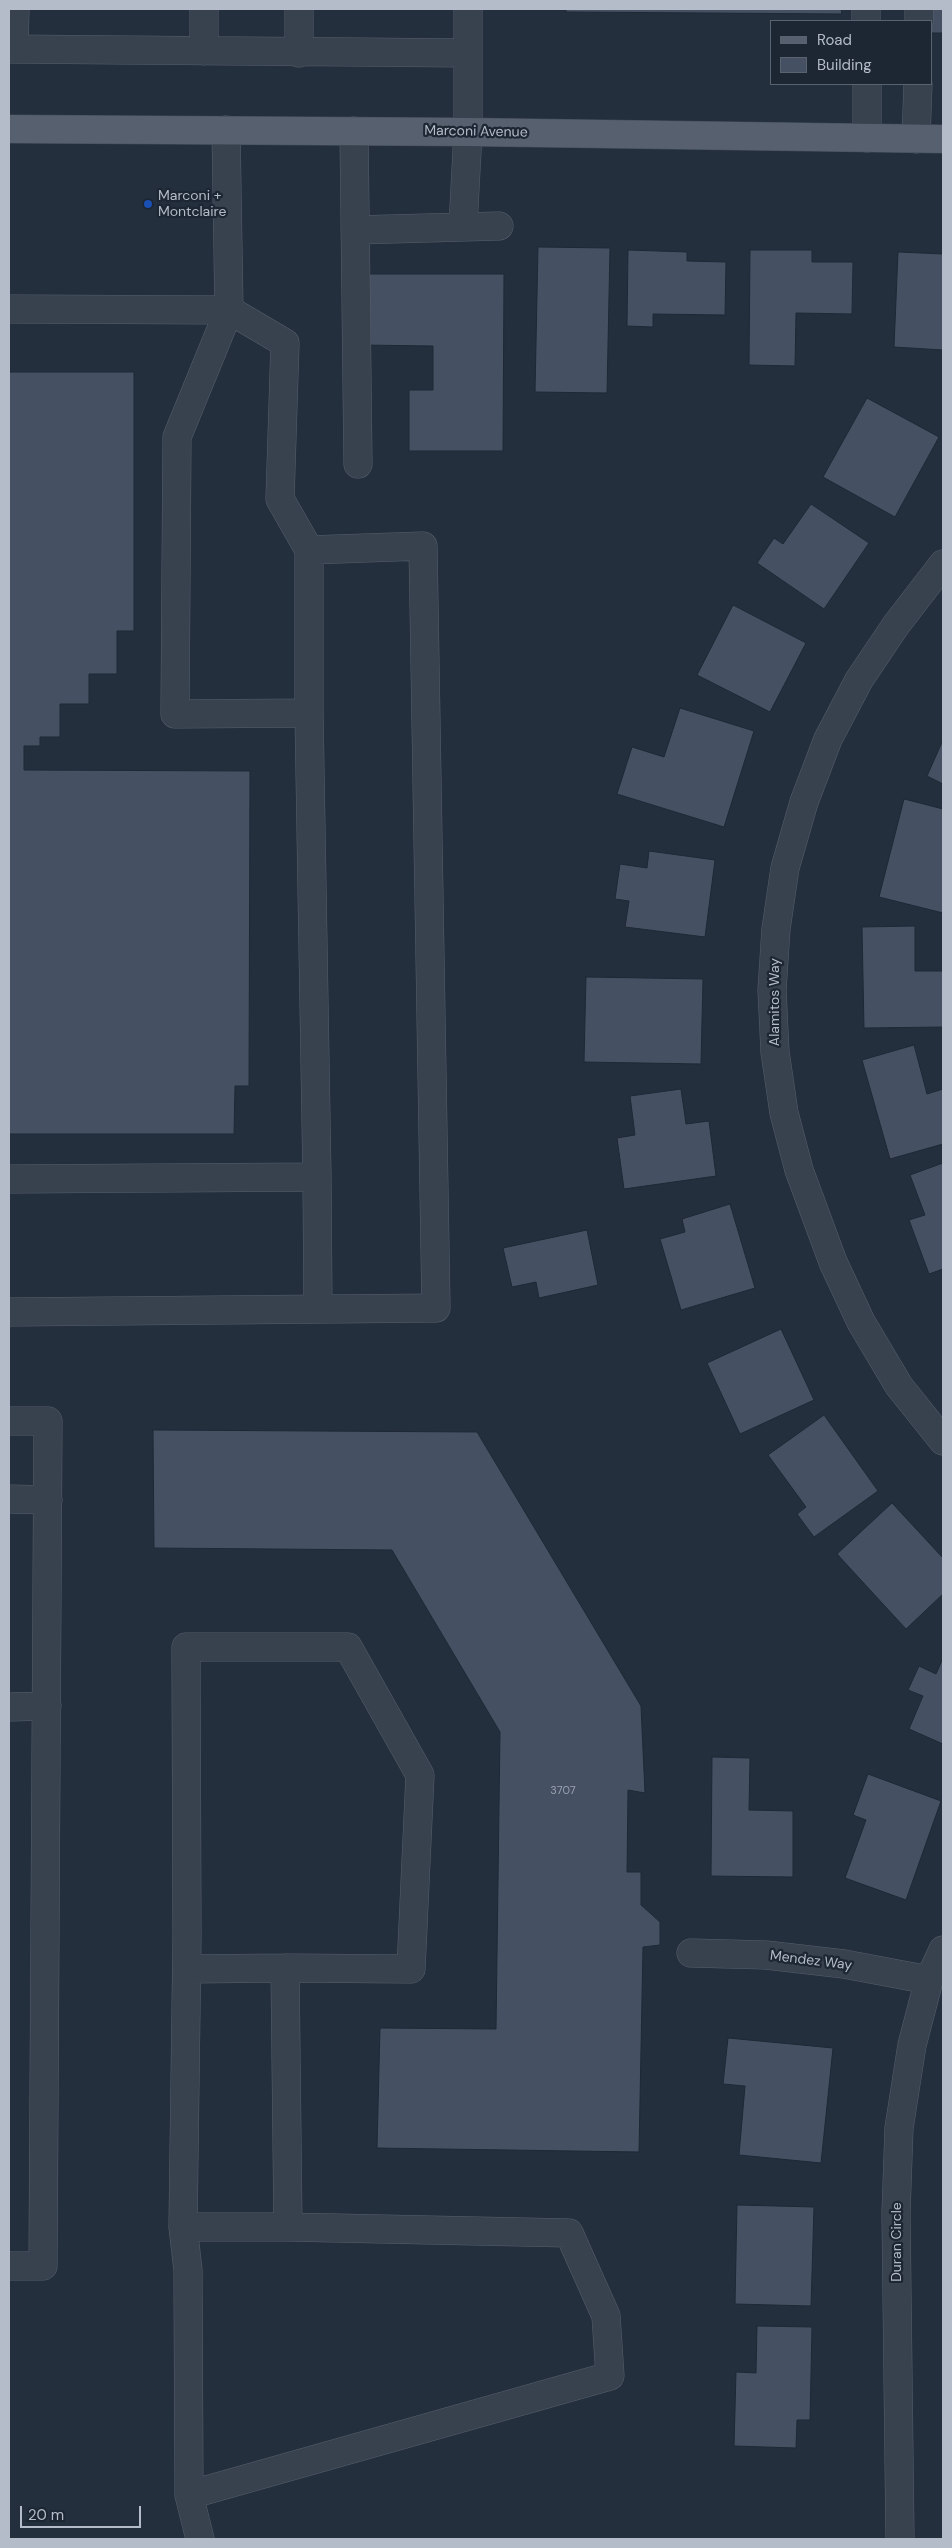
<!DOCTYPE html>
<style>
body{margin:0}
#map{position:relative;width:952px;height:2548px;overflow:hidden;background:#242f3e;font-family:"DM Sans",sans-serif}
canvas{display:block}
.frame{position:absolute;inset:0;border:10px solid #b4bcc9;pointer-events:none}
.legend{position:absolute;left:770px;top:20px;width:162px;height:65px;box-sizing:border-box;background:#1d2633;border:1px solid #59626f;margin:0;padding:6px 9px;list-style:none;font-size:15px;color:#b4bcc9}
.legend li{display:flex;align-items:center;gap:10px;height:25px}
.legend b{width:25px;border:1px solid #59626f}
.scale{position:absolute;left:20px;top:2506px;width:121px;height:22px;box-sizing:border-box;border:2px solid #b4bcc9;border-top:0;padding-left:6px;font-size:15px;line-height:18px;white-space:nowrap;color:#b4bcc9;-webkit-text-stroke:4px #1d2633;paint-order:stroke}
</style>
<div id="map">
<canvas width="952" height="2548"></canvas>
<div class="frame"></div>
<ul class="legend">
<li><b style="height:6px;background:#56606e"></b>Road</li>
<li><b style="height:14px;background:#455162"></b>Building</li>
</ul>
<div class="scale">20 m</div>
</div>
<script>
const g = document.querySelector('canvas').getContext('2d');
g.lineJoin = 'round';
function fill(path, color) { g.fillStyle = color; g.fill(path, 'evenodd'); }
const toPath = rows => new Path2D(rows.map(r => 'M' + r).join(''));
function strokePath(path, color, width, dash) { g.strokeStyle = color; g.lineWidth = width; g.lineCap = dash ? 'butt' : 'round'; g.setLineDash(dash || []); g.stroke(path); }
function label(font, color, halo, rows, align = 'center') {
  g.font = font + ' "DM Sans",sans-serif'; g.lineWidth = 4.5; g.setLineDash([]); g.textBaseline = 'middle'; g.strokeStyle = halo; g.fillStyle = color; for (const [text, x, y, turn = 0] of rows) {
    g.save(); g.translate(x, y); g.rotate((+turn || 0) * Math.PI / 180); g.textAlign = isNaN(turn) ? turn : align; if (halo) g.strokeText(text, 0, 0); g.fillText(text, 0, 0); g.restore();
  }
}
const building = toPath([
 [566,9,841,9,842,14,566,12,566,9],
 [923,9,943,9,943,33,931,33,931,21,923,9],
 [538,247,610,248,607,393,535,392,538,247],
 [628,250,687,252,687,261,726,262,725,315,653,314,653,327,627,326,628,250],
 [750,250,812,250,812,262,853,262,852,314,796,313,795,366,749,365,750,250],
 [898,252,943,254,943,350,894,347,898,252],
 [363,274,504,274,503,451,409,451,409,390,433,390,433,346,363,345,363,274],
 [9,372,134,372,134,631,117,631,117,674,89,674,89,704,60,704,60,737,40,737,40,746,24,746,24,770,250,771,249,1086,235,1086,234,1134,9,1134,9,372],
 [867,398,939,437,895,517,823,477,867,398],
 [811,504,869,543,824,609,757,563,774,538,783,544,811,504],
 [733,605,806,643,770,712,697,675,733,605],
 [680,708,754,731,724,827,617,794,632,747,664,757,680,708],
 [943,740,943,784,927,776,943,740],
 [904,799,943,809,943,913,879,897,904,799],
 [649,851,715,860,705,937,625,927,629,901,615,899,620,864,647,868,649,851],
 [915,926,915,971,943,971,943,1027,864,1028,862,927,915,926],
 [586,977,703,979,701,1064,584,1062,586,977],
 [914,1045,927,1094,943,1089,943,1144,890,1159,862,1060,914,1045],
 [681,1089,686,1124,709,1121,716,1176,624,1189,617,1138,635,1135,630,1096,681,1089],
 [943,1163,943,1269,929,1274,909,1220,925,1215,910,1175,943,1163],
 [730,1204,755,1288,681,1310,660,1239,685,1232,682,1219,730,1204],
 [587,1230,598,1285,539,1298,536,1282,512,1287,503,1248,587,1230],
 [781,1329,814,1400,740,1434,707,1363,781,1329],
 [824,1415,878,1491,814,1537,797,1514,806,1507,768,1455,824,1415],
 [153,1430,477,1432,641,1706,645,1793,628,1790,627,1872,641,1872,641,1905,660,1922,660,1945,643,1947,639,2152,377,2148,380,2028,496,2029,500,1732,392,1550,154,1548,153,1430],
 [892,1503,943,1558,943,1594,906,1629,837,1554,892,1503],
 [943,1658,943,1744,909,1729,923,1696,908,1690,919,1666,936,1674,943,1658],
 [712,1757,750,1758,749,1810,793,1811,793,1877,711,1876,712,1757],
 [868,1774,941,1801,906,1900,845,1878,866,1820,853,1815,868,1774],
 [728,2038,833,2048,821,2163,739,2155,745,2086,723,2084,728,2038],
 [737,2205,814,2207,811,2306,735,2304,737,2205],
 [757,2326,812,2327,810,2420,797,2420,796,2448,734,2446,736,2372,756,2373,757,2326]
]);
fill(building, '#455162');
strokePath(building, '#1f2835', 1);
const minor = toPath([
 [204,9,204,51],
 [299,9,299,53],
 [866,9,866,21],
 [919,21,919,9],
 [9,49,468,53],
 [14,49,15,9],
 [867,84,867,138],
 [354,131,358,464],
 [916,139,918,84],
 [463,226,468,132,468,9],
 [355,230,499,226],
 [9,309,229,310,226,130],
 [943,564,896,625,859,680,828,739,804,802,785,868,776,929,772,990,775,1052,784,1113,799,1170,833,1262,861,1322,899,1386,943,1441],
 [317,1177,318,1309],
 [9,1179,317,1177,309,713,309,550],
 [9,1312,436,1308,423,546,309,550,280,499,285,343,229,310,177,437,175,714,309,713],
 [9,1421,48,1421,43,2266,9,2266],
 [9,1499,48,1500],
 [9,1707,47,1706],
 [691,1953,766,1955,844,1964,929,1980],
 [187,1969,285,1968],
 [183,2227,288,2227],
 [189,2495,610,2376,606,2316,569,2233,288,2227,285,1968,411,1969,420,1775,348,1647,186,1647,187,1937,183,2227,188,2270,189,2495,200,2539],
 [900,2539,896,2213,899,2128,912,2045,929,1980,943,1950]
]);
const major = toPath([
 [9,129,468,132,943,139]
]);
strokePath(minor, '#565f6c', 29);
strokePath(major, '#414a57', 29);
strokePath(minor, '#38414e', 28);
strokePath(major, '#56606e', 28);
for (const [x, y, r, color] of [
 [148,204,5,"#1a4fb4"]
]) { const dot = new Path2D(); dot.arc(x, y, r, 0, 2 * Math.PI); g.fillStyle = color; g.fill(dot); strokePath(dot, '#1d2633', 2); }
label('11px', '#98a1af', null, [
 ["3707",563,1791]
]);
label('14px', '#b4bcc9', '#1d2633', [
 ["Marconi Avenue",476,132,1],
 ["Alamitos Way",775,1002,-90],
 ["Mendez Way",811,1961,7],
 ["Duran Circle",897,2242,-90]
]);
label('14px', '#b4bcc9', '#1d2633', [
 ["Marconi +",158,196],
 ["Montclaire",158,212]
], 'left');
</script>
